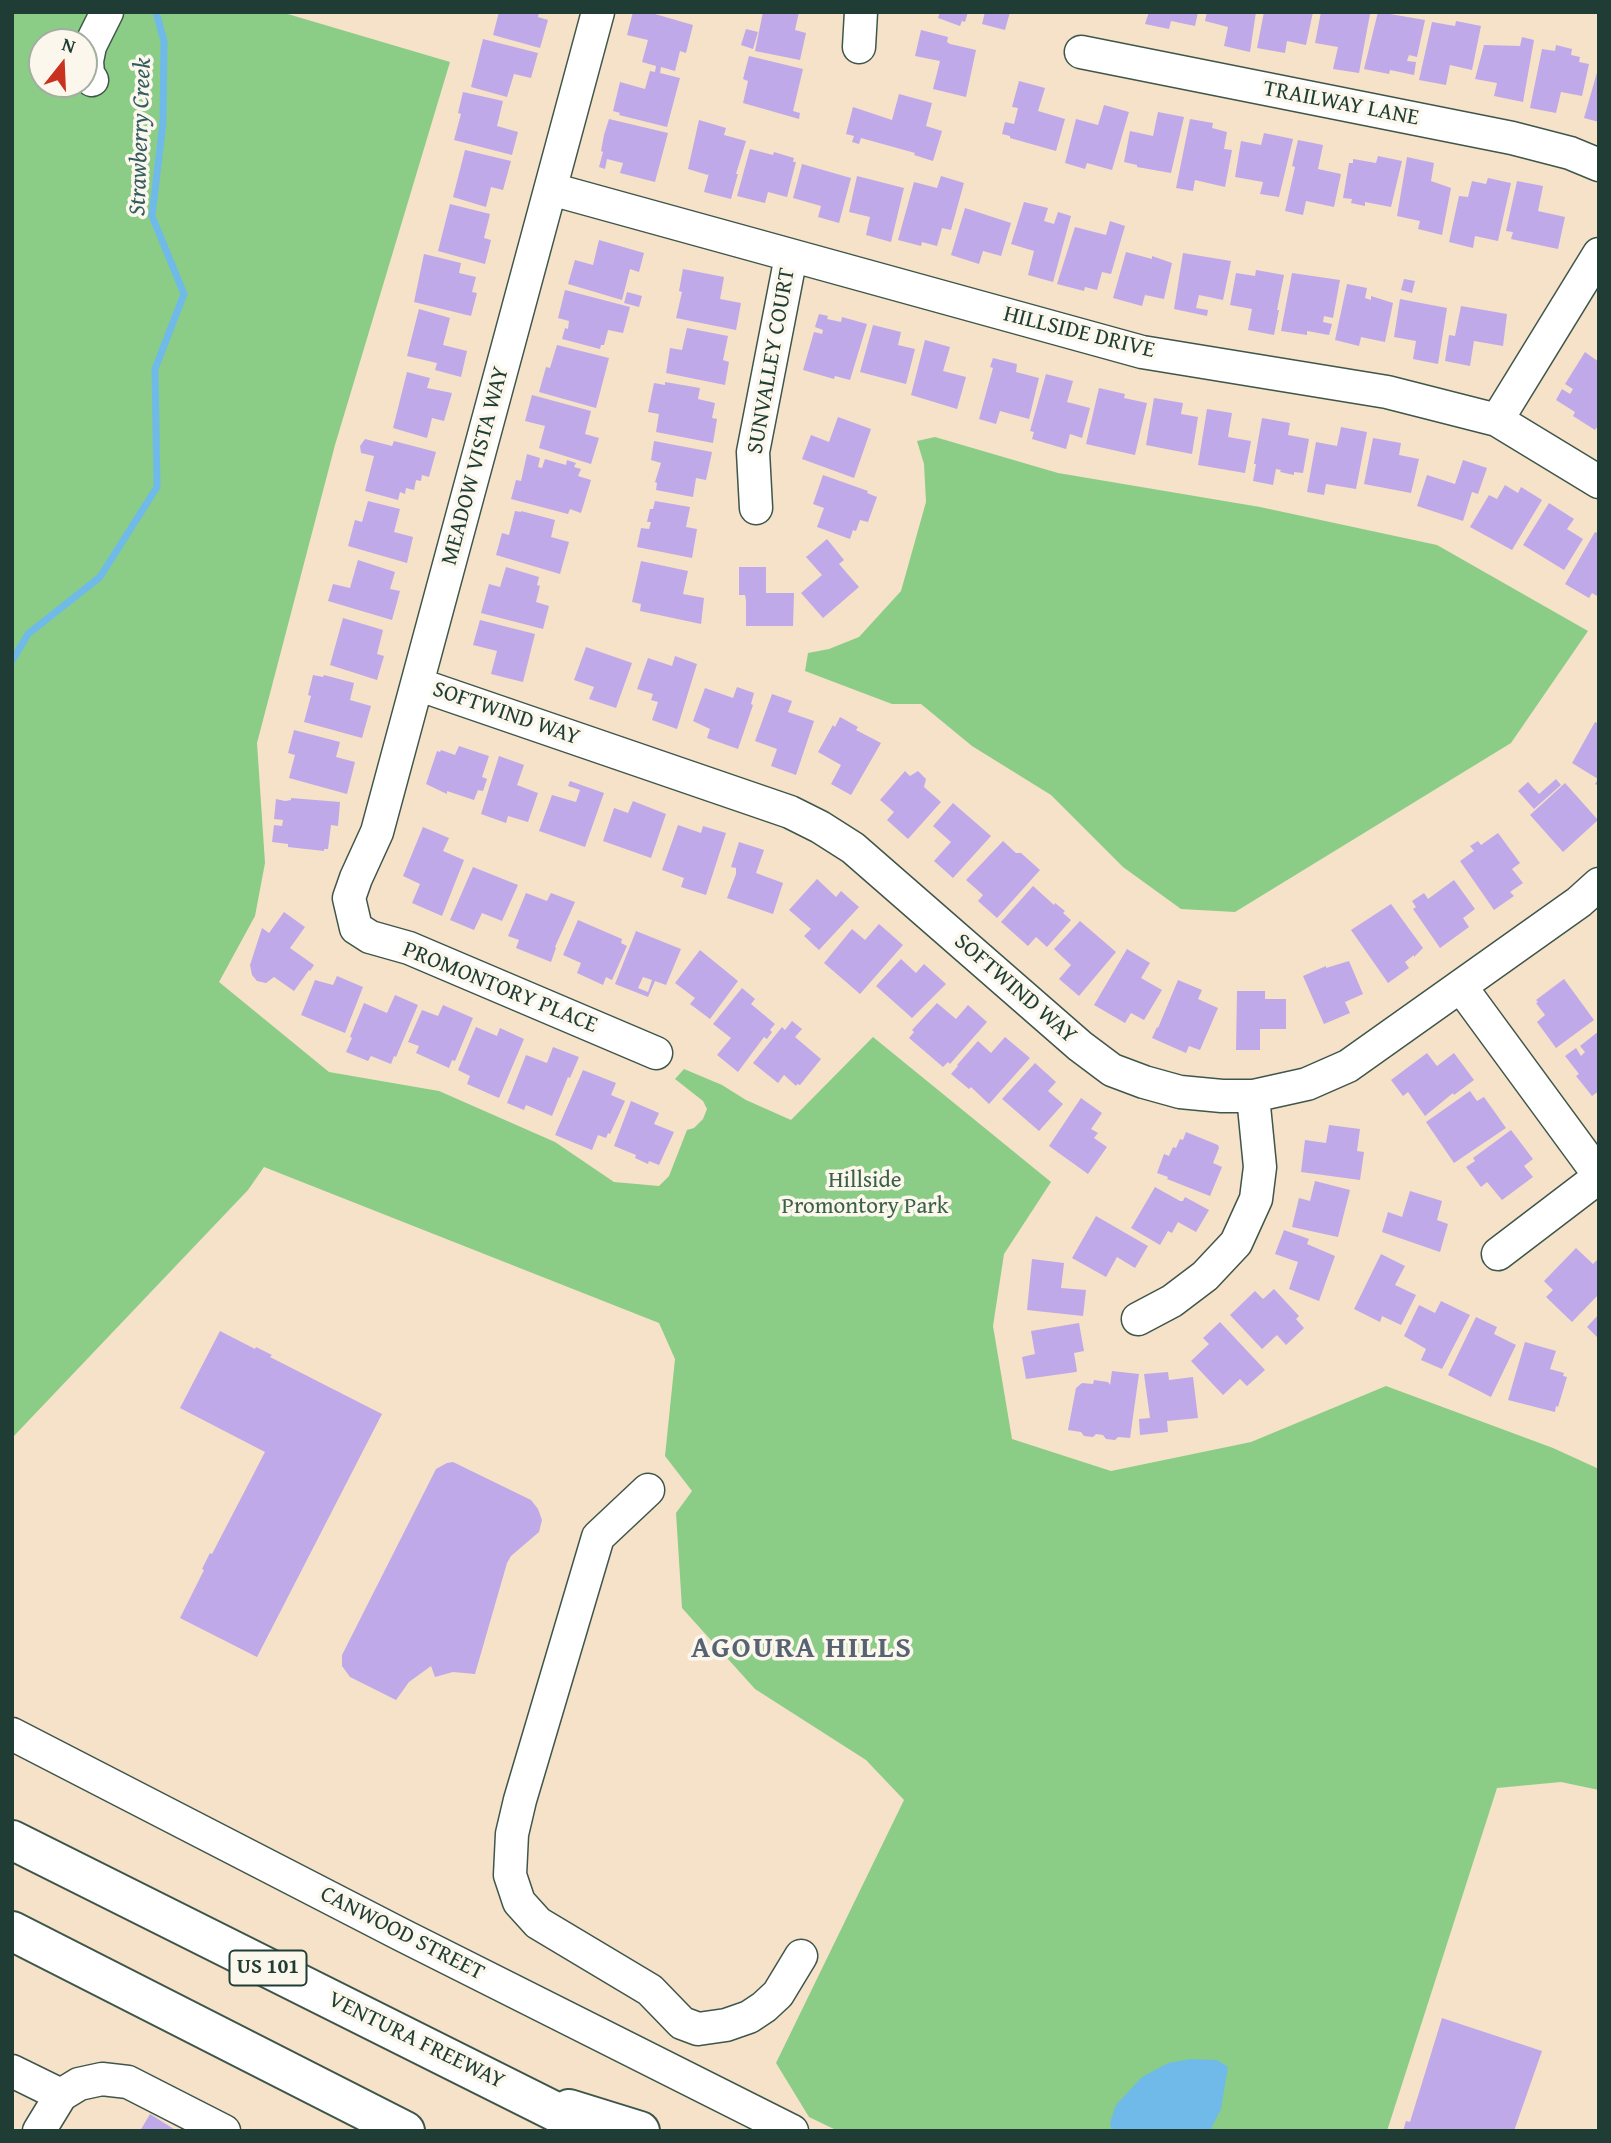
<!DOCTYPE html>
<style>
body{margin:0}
#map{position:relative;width:1611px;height:2143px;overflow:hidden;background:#f5e2c8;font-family:"Gentium Book Plus",serif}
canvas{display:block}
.frame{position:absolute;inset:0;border:14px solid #1f3d34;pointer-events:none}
.north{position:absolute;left:28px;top:28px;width:70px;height:70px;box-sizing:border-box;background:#fbf7ec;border:2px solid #a3ada2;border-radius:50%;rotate:18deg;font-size:19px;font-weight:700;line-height:28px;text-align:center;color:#1f3d34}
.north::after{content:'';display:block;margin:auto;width:24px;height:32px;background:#c8321e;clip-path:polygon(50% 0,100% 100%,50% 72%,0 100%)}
</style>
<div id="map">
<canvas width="1611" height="2143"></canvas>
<div class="frame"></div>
<div class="north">N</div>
</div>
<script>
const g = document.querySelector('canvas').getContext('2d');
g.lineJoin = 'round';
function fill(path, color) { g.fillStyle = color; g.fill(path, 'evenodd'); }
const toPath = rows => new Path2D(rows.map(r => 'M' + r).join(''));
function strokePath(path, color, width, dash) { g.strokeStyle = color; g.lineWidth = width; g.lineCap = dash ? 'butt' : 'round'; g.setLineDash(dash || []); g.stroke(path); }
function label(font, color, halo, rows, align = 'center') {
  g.font = font + ' "Gentium Book Plus",serif'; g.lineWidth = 7; g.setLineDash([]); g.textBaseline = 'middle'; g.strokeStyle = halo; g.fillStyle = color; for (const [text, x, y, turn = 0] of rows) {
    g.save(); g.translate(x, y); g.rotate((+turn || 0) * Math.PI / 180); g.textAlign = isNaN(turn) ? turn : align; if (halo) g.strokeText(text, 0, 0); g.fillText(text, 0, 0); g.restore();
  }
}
fill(toPath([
 [12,12,281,12,450,62,335,445,257,743,265,863,255,916,219,982,329,1072,439,1091,555,1142,614,1182,659,1186,669,1176,687,1130,694,1128,703,1119,707,1109,703,1101,675,1079,684,1069,722,1085,746,1100,791,1120,873,1037,1051,1182,1004,1254,993,1326,1012,1439,1111,1471,1251,1442,1386,1386,1553,1448,1599,1469,1599,1790,1561,1782,1497,1788,1387,2131,838,2131,809,2117,776,2063,904,1800,866,1760,755,1689,682,1608,676,1513,692,1491,665,1456,675,1359,659,1323,264,1167,248,1190,12,1438],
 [42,42,84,42,84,84,42,84],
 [935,437,1058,473,1260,507,1437,545,1588,631,1511,743,1235,912,1181,909,1123,867,1051,795,972,746,921,704,892,704,805,671,808,653,829,649,859,637,901,591,926,502,924,464,917,441]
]), '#8bcd86');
fill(toPath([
 [1191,2059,1217,2060,1228,2067,1221,2109,1210,2131,1112,2131,1110,2123,1116,2105,1142,2077,1168,2063]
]), '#70bae9');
strokePath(toPath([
 [12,661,28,634,100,577,157,487,155,369,184,294,152,216,163,123,164,41,156,12]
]), '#70bae9', 7);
fill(toPath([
 [499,12,539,12,538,17,548,20,540,48,493,35],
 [633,12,648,12,693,25,686,53,680,51,675,71,661,67,660,73,680,78,667,127,619,115,620,113,613,111,620,82,645,89,650,71,655,72,656,66,642,62,648,40,627,35],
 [763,12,799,12,795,30,806,33,800,60,755,51],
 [940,12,968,12,965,22,962,21,960,26,938,18],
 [985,12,1010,12,1005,30,982,24],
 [1149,12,1198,12,1195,26,1171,21,1169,29,1145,24],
 [1207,12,1256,12,1250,52,1224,46,1228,27,1205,21],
 [1264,12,1313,12,1306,45,1287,41,1285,53,1257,48],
 [1321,12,1341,14,1342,12,1370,14,1359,73,1333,69,1338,47,1315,43],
 [1378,12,1425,20,1417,57,1409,55,1407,61,1416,62,1414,75,1390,70,1389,74,1364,69],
 [1456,21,1481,26,1472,70,1450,65,1446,85,1419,80,1432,22,1455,26],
 [746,29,758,32,753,49,741,45],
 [921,30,948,37,947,42,950,44,976,50,966,97,933,89,940,61,915,56],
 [1522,37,1534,40,1523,102,1494,96,1497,83,1475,79,1484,45,1520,46],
 [483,39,538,53,531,78,514,74,507,97,471,87],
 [1556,45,1572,49,1571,55,1580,57,1579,62,1589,64,1582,96,1561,92,1556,113,1530,108,1542,49,1555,51],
 [749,56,803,69,793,111,800,113,799,119,743,103,748,81,743,79],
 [1598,69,1599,69,1599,122,1584,118],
 [1019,81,1045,88,1038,111,1065,119,1056,151,1010,138,1010,136,1002,134,1005,122,1014,124,1018,108,1012,107],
 [463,92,503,101,497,126,518,132,512,155,454,140,461,114,458,113],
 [899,94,932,103,926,126,942,131,933,161,914,155,915,153,861,138,859,144,852,142,854,136,846,134,853,107,892,120],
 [1104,105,1129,112,1112,170,1087,163,1085,169,1065,163,1076,119,1098,125],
 [1158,112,1184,117,1171,173,1137,167,1137,165,1124,162,1130,131,1153,136],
 [609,119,668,133,655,182,620,173,623,163,607,159,605,169,599,167,603,152,601,151,604,135],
 [1190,119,1213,123,1212,128,1227,132,1224,149,1232,150,1225,187,1195,180,1193,191,1176,188],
 [699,120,726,128,724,135,746,141,736,174,738,174,731,199,704,192,709,173,708,175,688,169],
 [1264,133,1293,139,1279,197,1260,194,1263,182,1235,177,1241,141,1261,145],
 [1298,140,1323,145,1318,169,1341,174,1334,207,1306,201,1303,215,1285,211,1295,167,1292,166],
 [750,149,773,155,774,152,794,158,793,162,796,162,787,197,768,192,765,203,737,196],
 [465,150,511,161,503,190,491,187,486,207,453,197],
 [1378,156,1402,161,1391,207,1365,202,1365,206,1351,203,1352,199,1343,198,1349,163,1353,163,1353,159,1376,163],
 [1407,157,1434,163,1431,181,1451,188,1442,235,1418,229,1420,221,1397,216],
 [802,164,851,178,839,223,818,217,821,206,793,198],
 [857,176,904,188,891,242,866,235,870,217,849,212],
 [941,176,964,183,951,230,942,228,937,246,922,242,921,246,898,240,914,182,937,188],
 [1488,178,1511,183,1498,241,1475,236,1473,248,1449,242,1459,196,1468,197,1472,181,1486,184],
 [1517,181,1543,186,1538,211,1565,217,1558,249,1511,239,1513,232,1506,231],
 [1024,202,1048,208,1044,221,1054,224,1058,212,1071,216,1053,282,1028,275,1034,251,1011,244],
 [450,204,490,214,484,238,491,240,485,264,438,251],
 [965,208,1011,223,1001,256,983,251,979,264,951,255],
 [1110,221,1125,226,1111,274,1102,272,1097,290,1085,287,1084,291,1057,284,1075,227,1106,235],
 [599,240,644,253,639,272,630,269,622,300,568,284,575,260,593,265],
 [1126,252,1152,259,1152,256,1172,263,1164,299,1145,295,1142,306,1113,298],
 [1183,253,1231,261,1223,300,1199,295,1196,308,1208,310,1207,316,1174,309],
 [424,254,461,263,459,273,476,277,472,292,477,293,471,316,414,302],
 [683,269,724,277,720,299,741,303,736,330,676,318,682,292,679,291],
 [1256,270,1284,275,1277,310,1279,310,1274,335,1248,330,1252,309,1230,305,1236,273,1255,276],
 [1292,273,1340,280,1333,318,1324,316,1323,322,1332,324,1329,335,1307,331,1307,335,1281,331],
 [1404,279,1415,281,1412,293,1401,290],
 [1347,284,1367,288,1365,298,1371,300,1371,296,1393,303,1385,342,1361,337,1359,346,1335,340],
 [565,290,630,307,623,333,608,330,604,345,601,345,600,349,562,339,565,328,568,329,569,321,558,318],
 [627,292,642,296,639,307,624,303],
 [1400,299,1447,308,1438,364,1413,359,1416,341,1394,337],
 [1461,306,1507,314,1503,346,1474,341,1470,366,1445,361,1449,335,1455,336],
 [419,309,450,318,443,345,467,351,461,377,435,370,437,363,407,356],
 [819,314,828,316,827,319,841,322,842,317,867,324,850,380,835,376,834,379,803,370,814,332,822,334,823,330,815,327],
 [873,325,901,332,898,345,915,349,906,384,860,372],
 [687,328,728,336,723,360,729,362,725,385,666,373,670,348,682,350],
 [925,340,950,347,943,371,966,377,957,409,911,395],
 [557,345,609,358,596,408,539,392,546,367,550,368],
 [1585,352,1599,362,1599,424,1595,430,1573,416,1575,412,1556,400,1562,389,1570,394,1573,389,1565,384],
 [993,358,1017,364,1016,372,1039,378,1029,419,1000,411,996,424,979,419,993,368,990,367],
 [407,372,430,378,427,388,452,393,444,421,432,418,427,438,393,428],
 [1046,374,1073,381,1067,402,1090,408,1082,438,1070,434,1066,449,1032,439,1034,432,1030,431],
 [665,382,700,388,698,399,715,403,712,418,717,419,713,443,656,432,659,414,648,412,654,383,665,385],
 [1099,388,1125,394,1124,398,1147,403,1135,455,1086,444],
 [532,395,591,411,585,434,599,438,591,464,539,448,545,426,525,421],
 [1154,398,1183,403,1181,414,1198,417,1192,454,1146,445],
 [1207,409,1232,413,1228,437,1251,441,1245,473,1198,465],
 [838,417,871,429,854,478,802,459,811,435,829,442],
 [1262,418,1290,423,1288,435,1309,439,1303,473,1294,472,1294,475,1280,472,1281,470,1276,469,1273,485,1253,481,1256,464,1254,464],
 [1341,427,1367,432,1356,489,1326,484,1324,495,1307,492,1316,442,1337,446],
 [1373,438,1401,443,1399,455,1419,459,1411,493,1364,484],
 [365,439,392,446,394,441,436,452,429,477,422,475,421,481,416,480,414,490,406,488,405,494,400,492,398,500,365,491,374,456,361,453,360,446],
 [654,441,712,452,706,480,696,478,693,497,656,490,657,483,655,482,661,463,651,460],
 [527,454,540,458,538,467,542,468,545,459,566,465,567,460,576,463,574,467,581,469,578,476,591,480,581,513,570,509,568,514,511,499,516,480,521,481],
 [1463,460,1487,468,1478,494,1472,492,1463,521,1417,506,1427,475,1455,484],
 [823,475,868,491,867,493,877,497,868,522,860,520,856,531,853,530,850,539,817,527,824,508,813,504],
 [1505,485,1518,493,1521,487,1542,500,1512,550,1470,527,1489,495,1497,499],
 [368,501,400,509,394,532,413,537,407,563,348,546,355,520,362,522],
 [655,501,690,507,686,527,697,529,692,558,637,547,641,528,649,529,651,522,647,522,650,509,653,509],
 [1549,503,1574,519,1567,529,1583,539,1564,570,1523,545],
 [515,511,521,512,521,511,555,520,551,537,569,542,560,574,496,555,502,533,509,535],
 [1595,532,1599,534,1599,597,1592,593,1589,598,1565,584],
 [827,539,844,560,839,564,859,587,823,618,801,593,822,575,806,557],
 [358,560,395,572,390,589,400,591,392,620,328,601,333,584,350,588],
 [641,561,688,571,683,594,704,598,701,624,640,611,641,604,632,602],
 [506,567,539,577,537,585,540,586,536,602,549,606,543,629,481,613,489,584,500,587],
 [739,567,766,567,766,593,794,593,793,626,746,626,746,600,745,595,739,595],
 [343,618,383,630,377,654,384,656,377,680,330,665],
 [480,620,535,634,523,682,491,674,497,651,473,645],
 [586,647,632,663,616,708,589,699,594,687,574,680],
 [675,656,697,664,677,729,652,720,658,702,651,700,653,694,637,689,648,658,672,666],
 [313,675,323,677,324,675,354,683,350,700,371,706,362,738,304,722,311,696,308,695],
 [737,687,754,693,751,704,753,705,738,749,707,738,710,729,693,721,705,688,733,698],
 [772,694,792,701,788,712,814,721,796,775,771,766,777,749,755,741],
 [840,717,858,727,856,730,881,743,851,795,831,784,841,765,818,752,833,725,835,727],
 [1595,722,1599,724,1599,786,1595,784,1598,779,1572,763],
 [294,730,340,742,336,757,355,762,347,794,289,778,295,755,288,753],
 [459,746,489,756,482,777,487,779,483,791,478,790,474,800,447,791,447,794,426,784,437,751,440,752,441,750,455,755],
 [499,756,524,765,517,785,538,793,528,822,508,816,506,823,481,814],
 [905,771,910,776,918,771,926,779,924,787,941,802,908,839,887,820,894,812,880,800],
 [1556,779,1561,785,1534,809,1518,791,1528,782,1539,794],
 [570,781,604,793,585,847,539,831,552,795,576,802,580,790,568,786],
 [1565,783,1598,820,1563,852,1530,815],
 [291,798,340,802,338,826,331,825,328,849,324,849,324,851,288,847,288,844,272,842,274,825,282,826,283,820,274,819,276,799,285,801,291,800],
 [633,801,666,814,651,858,603,841,614,808,628,813],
 [953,803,991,836,953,878,934,861,951,842,933,826],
 [678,825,701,833,703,826,726,833,706,895,681,887,684,878,662,870],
 [423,827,449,838,443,851,464,860,442,916,412,903,420,884,403,876],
 [1498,833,1520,863,1512,869,1523,883,1510,892,1514,896,1494,910,1460,861,1474,851,1470,846,1478,841,1481,845],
 [1003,841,1016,853,1021,853,1040,870,997,918,978,901,983,895,966,880],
 [739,842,764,850,756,873,783,883,773,914,727,898,736,874,736,868,731,867],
 [473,867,518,885,502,921,482,913,474,930,450,920],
 [817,879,836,897,841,891,859,907,819,950,804,936,811,929,789,910],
 [1454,880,1475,909,1463,918,1469,927,1440,948,1413,909,1416,907,1412,901,1424,893,1428,899],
 [1033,886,1054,905,1055,903,1065,911,1063,913,1071,920,1047,947,1036,937,1028,946,1001,922],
 [526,893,547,901,551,893,575,902,555,947,556,948,551,962,516,948,519,940,508,936],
 [1391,904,1423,948,1414,957,1414,955,1405,962,1409,968,1388,983,1351,930],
 [284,912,305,927,290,948,314,965,310,971,309,970,294,991,274,977,266,983,257,981,252,975,250,965,262,928,269,933],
 [578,920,622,939,621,943,627,946,612,980,606,977,603,985,577,973,581,963,563,955],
 [1080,921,1116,952,1079,996,1059,979,1071,965,1054,949],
 [879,924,903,945,860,994,824,963,852,929,865,940],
 [636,931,681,949,666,985,655,981,648,997,615,984],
 [643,977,652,980,648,992,638,988],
 [1127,949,1150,963,1141,978,1162,990,1144,1020,1131,1013,1125,1023,1094,1005],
 [700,950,738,981,710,1019,690,1004,695,998,675,983],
 [901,959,916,973,924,964,946,984,912,1018,876,986],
 [1349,961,1363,994,1345,1002,1350,1013,1324,1024,1303,976,1326,966,1326,968],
 [337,976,363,987,345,1033,301,1015,315,980,333,985],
 [1564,979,1594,1020,1556,1048,1537,1022,1545,1015,1536,1003,1538,1002,1536,1000],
 [1178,980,1202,990,1198,999,1218,1008,1200,1050,1189,1046,1186,1053,1152,1038,1157,1027,1158,1028],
 [742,988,755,999,751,1004,775,1024,770,1030,772,1032,767,1039,764,1037,738,1072,717,1055,731,1038,713,1024],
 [1237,991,1265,991,1265,999,1286,999,1286,1029,1260,1029,1260,1050,1236,1050],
 [395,995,418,1005,396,1057,394,1056,391,1064,371,1056,368,1061,346,1052,352,1038,350,1037,364,1003,387,1013],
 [937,1003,956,1019,968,1005,987,1022,950,1064,948,1062,943,1067,909,1038,914,1032,912,1030],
 [443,1005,473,1018,455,1061,452,1060,449,1068,416,1053,419,1046,408,1042,422,1010,438,1016],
 [792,1021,802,1029,795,1037,821,1059,800,1085,797,1084,796,1086,784,1075,778,1083,753,1063,782,1027,785,1030],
 [476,1027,497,1036,500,1028,524,1039,499,1098,467,1084,470,1076,458,1070],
 [1599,1031,1599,1091,1592,1096,1576,1076,1579,1074,1565,1056,1576,1048,1581,1056,1585,1052,1580,1046],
 [1005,1037,1030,1058,989,1104,971,1087,969,1089,951,1074,958,1066,957,1065,978,1041,991,1053],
 [553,1047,579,1057,570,1078,568,1077,552,1116,526,1105,524,1110,507,1103,526,1055,547,1063],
 [1427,1053,1437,1066,1454,1053,1474,1080,1454,1095,1453,1093,1425,1116,1408,1092,1403,1096,1391,1080],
 [1035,1063,1056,1082,1048,1091,1063,1104,1039,1131,1002,1099],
 [583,1070,616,1083,611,1095,625,1101,610,1134,608,1133,606,1138,598,1135,592,1150,555,1135],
 [1470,1091,1477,1101,1484,1097,1506,1128,1454,1163,1426,1122],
 [1081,1098,1102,1113,1091,1129,1098,1133,1094,1138,1107,1147,1088,1174,1049,1146],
 [631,1101,659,1113,654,1124,674,1132,659,1165,649,1161,648,1164,635,1158,636,1155,614,1146],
 [1329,1125,1360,1129,1357,1151,1364,1152,1360,1180,1301,1172,1305,1140,1326,1143],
 [1511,1130,1533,1159,1524,1166,1533,1177,1502,1200,1487,1182,1481,1187,1466,1167,1475,1161,1473,1158],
 [1186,1132,1218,1145,1219,1148,1213,1163,1222,1167,1210,1196,1167,1179,1168,1177,1157,1173,1164,1154,1169,1156,1173,1147,1176,1148,1180,1139,1183,1140],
 [1315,1181,1350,1190,1338,1237,1292,1227,1299,1198,1310,1201],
 [1155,1187,1180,1201,1183,1201,1185,1197,1209,1210,1196,1232,1178,1222,1172,1233,1168,1231,1160,1245,1131,1228],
 [1410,1191,1442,1201,1437,1220,1448,1224,1440,1252,1382,1232,1388,1212,1402,1217],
 [1096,1216,1148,1246,1135,1268,1117,1257,1106,1277,1072,1258],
 [1284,1230,1309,1239,1307,1244,1335,1256,1319,1301,1289,1289,1298,1262,1275,1254],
 [1576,1248,1593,1264,1599,1258,1599,1294,1572,1322,1546,1297,1553,1290,1544,1281],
 [1381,1254,1405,1266,1395,1285,1416,1295,1401,1325,1382,1316,1380,1322,1354,1309],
 [1032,1259,1064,1263,1061,1288,1086,1290,1083,1316,1027,1310],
 [1274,1289,1299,1316,1296,1319,1304,1328,1286,1345,1277,1335,1262,1349,1230,1315,1255,1291,1263,1299],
 [1441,1301,1470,1315,1442,1369,1421,1360,1426,1349,1404,1336,1419,1305,1435,1313],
 [1599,1314,1599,1339,1587,1327],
 [1476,1317,1497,1327,1494,1334,1516,1345,1491,1397,1448,1375],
 [1220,1322,1265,1370,1247,1386,1240,1379,1223,1395,1191,1361,1209,1344,1203,1338],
 [1079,1323,1084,1351,1074,1353,1077,1371,1076,1372,1026,1379,1022,1357,1035,1354,1031,1331],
 [220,1331,255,1349,256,1347,272,1355,270,1357,382,1414,257,1657,180,1618,204,1570,202,1569,210,1553,212,1554,265,1452,180,1408],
 [1525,1342,1556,1351,1550,1369,1564,1373,1563,1376,1567,1377,1558,1407,1556,1406,1555,1412,1508,1400],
 [1112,1371,1139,1374,1130,1438,1118,1437,1115,1440,1106,1439,1103,1435,1096,1434,1093,1437,1084,1436,1081,1432,1068,1430,1076,1388,1082,1383,1093,1384,1094,1380,1108,1382,1110,1385],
 [1168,1372,1169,1380,1193,1377,1198,1418,1167,1421,1168,1432,1140,1435,1139,1419,1150,1418,1144,1374],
 [453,1462,531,1500,538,1509,542,1520,539,1532,511,1556,507,1563,475,1674,453,1672,435,1677,431,1666,409,1682,396,1700,350,1677,342,1666,342,1655,436,1469,447,1463],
 [1442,2018,1542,2051,1514,2131,1403,2131,1406,2121,1410,2122],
 [150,2114,177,2131,140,2131]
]), '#c0a9e8');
const minor = toPath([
 [598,12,377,832,356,878,349,898,356,928,370,937,409,948,656,1053],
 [859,47,861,12],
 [1081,52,1512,138,1570,153,1599,165],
 [92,80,88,74,87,61,90,46,107,12],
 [551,189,1142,352,1387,392,1497,420,1599,482],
 [1497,420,1599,254],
 [756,508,753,452,791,256],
 [417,684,790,812,820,827,853,848,1080,1046,1112,1070,1144,1082,1180,1092,1222,1096,1253,1096,1307,1084,1348,1066,1579,902,1599,884],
 [1461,987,1599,1175],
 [1498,1254,1599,1177],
 [1138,1319,1172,1301,1205,1276,1236,1243,1256,1199,1260,1167,1253,1096],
 [648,1490,598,1537,520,1800,512,1834,510,1875,519,1902,538,1923,650,1990,682,2023,698,2029,726,2025,749,2017,764,2007,778,1994,801,1956],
 [12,1734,402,1935,792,2131],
 [12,2071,61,2095,39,2131],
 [61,2095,79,2084,102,2079,128,2082,224,2131]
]);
const highway = toPath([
 [12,1840,594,2131],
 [12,1931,405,2131],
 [569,2109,640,2131]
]);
strokePath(minor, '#3f564a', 35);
strokePath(highway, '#3f564a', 42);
strokePath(minor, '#fff', 32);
strokePath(highway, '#fff', 38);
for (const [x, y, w] of [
 [268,1968,77]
]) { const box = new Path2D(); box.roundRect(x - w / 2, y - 17.5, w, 35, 5); g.fillStyle = '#fbf7ec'; g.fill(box); strokePath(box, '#1f3d34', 2); }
label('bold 21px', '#1f3d34', null, [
 ["US 101",268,1968]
]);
label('23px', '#1f3d34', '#fbf7ec', [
 ["TRAILWAY LANE",1341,104,11],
 ["HILLSIDE DRIVE",1079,333,14],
 ["SUNVALLEY COURT",772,361,-80],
 ["MEADOW VISTA WAY",476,466,-75],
 ["SOFTWIND WAY",506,714,19],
 ["PROMONTORY PLACE",500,988,22],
 ["SOFTWIND WAY",1015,989,41],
 ["CANWOOD STREET",402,1934,27],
 ["VENTURA FREEWAY",416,2041,26]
]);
label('23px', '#3a6148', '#fbf7ec', [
 ["Hillside",865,1181],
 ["Promontory Park",865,1207]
]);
label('italic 24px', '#335c61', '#fbf7ec', [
 ["Strawberry Creek",141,137,-88]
]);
g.letterSpacing = '2px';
label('bold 30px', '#576373', '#fbf7ec', [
 ["AGOURA HILLS",802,1649]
]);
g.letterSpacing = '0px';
</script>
